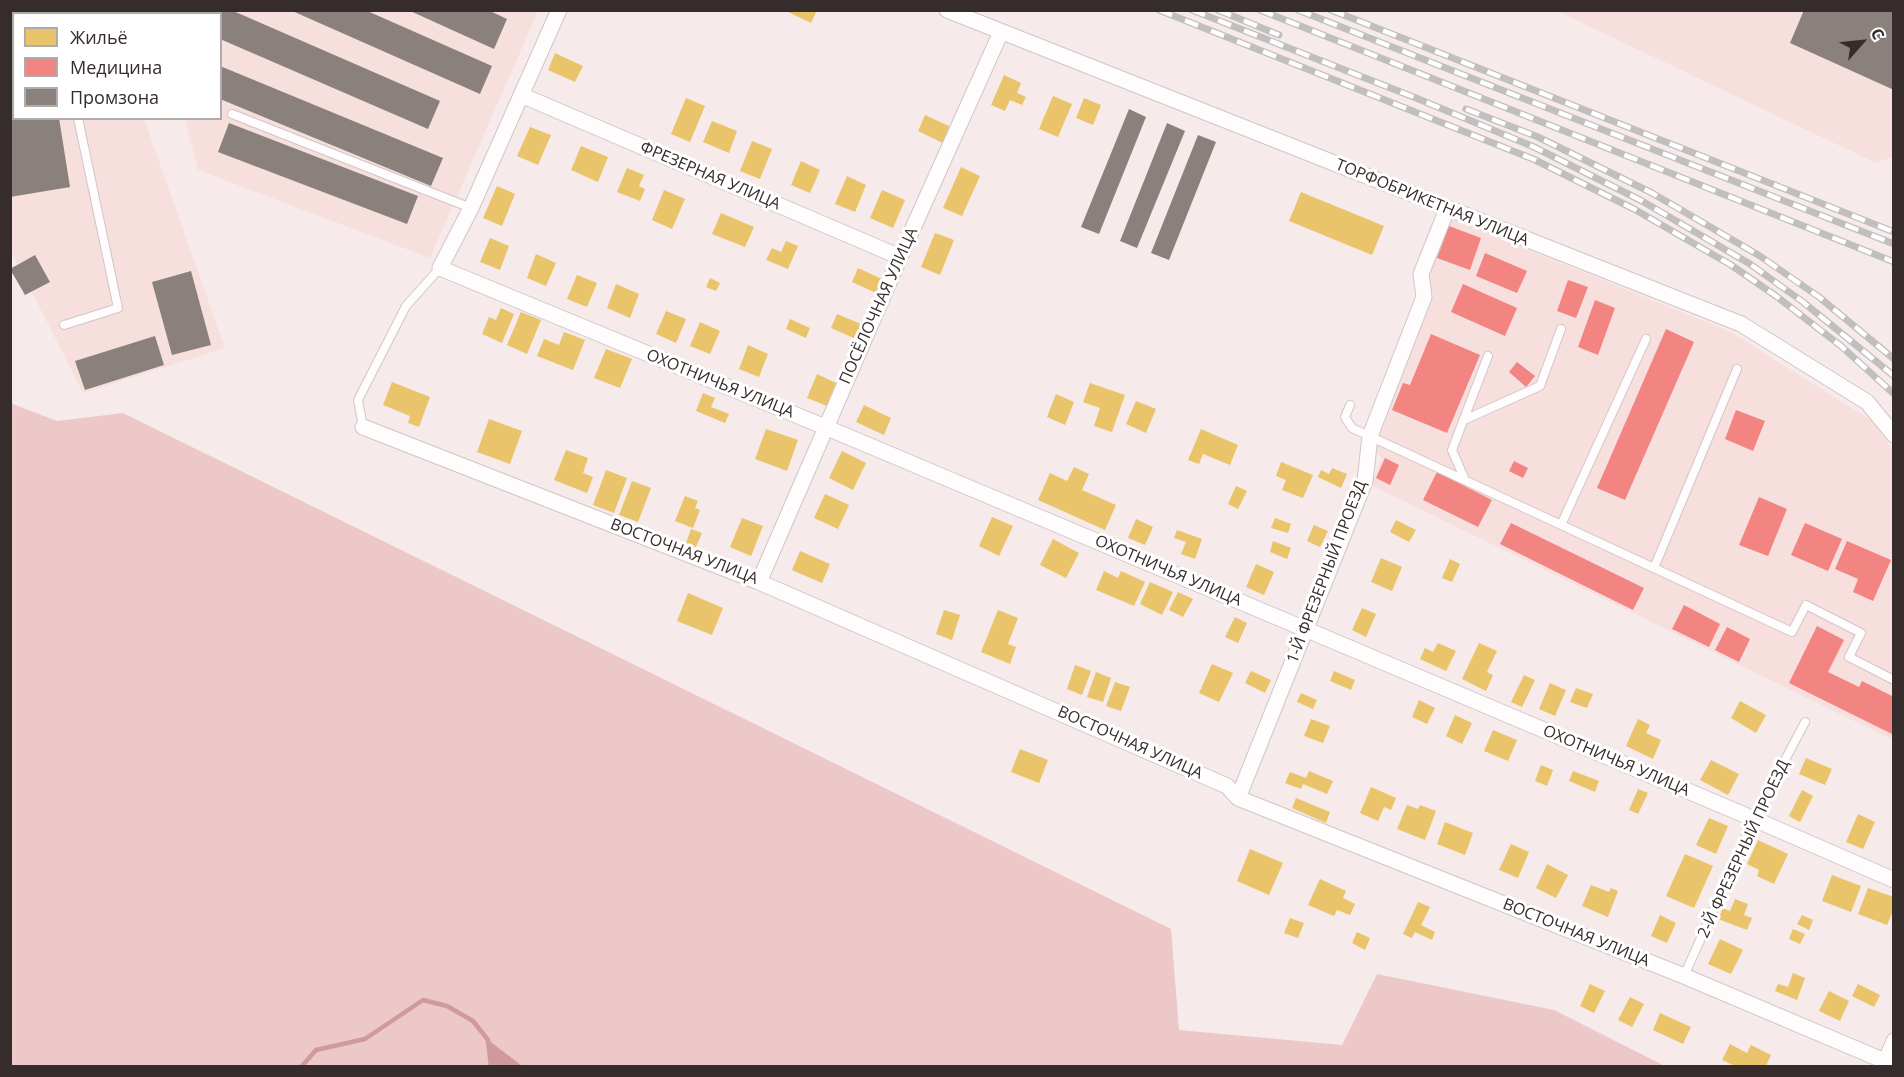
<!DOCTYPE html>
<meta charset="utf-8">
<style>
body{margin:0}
#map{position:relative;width:1904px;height:1077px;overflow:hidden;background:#f7eaea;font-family:"Open Sans",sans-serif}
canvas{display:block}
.frame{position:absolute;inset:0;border:12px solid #362c2c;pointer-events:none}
.legend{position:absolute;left:12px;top:12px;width:210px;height:108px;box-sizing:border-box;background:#fff;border:2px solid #afabab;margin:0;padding:8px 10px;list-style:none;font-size:18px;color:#362c2c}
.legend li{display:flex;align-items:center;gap:12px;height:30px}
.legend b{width:30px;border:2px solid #afabab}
.north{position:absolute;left:1832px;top:12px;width:60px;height:60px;-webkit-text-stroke:4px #fff;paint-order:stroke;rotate:63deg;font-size:16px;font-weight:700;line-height:24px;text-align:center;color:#362c2c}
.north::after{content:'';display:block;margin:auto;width:21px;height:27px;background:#362c2c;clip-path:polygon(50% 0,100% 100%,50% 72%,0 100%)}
</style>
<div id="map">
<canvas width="1904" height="1077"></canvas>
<div class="frame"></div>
<ul class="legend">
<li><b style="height:16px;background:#e9c46a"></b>Жильё</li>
<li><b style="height:16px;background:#f28482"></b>Медицина</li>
<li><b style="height:16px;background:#8a817c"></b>Промзона</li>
</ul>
<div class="north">С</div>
</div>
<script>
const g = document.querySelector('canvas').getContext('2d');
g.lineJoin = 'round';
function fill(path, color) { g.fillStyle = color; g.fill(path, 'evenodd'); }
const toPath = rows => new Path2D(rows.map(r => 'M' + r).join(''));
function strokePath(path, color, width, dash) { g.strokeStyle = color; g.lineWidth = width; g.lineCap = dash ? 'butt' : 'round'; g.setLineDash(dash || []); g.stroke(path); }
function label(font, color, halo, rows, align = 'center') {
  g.font = font + ' "Open Sans",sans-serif'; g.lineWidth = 6; g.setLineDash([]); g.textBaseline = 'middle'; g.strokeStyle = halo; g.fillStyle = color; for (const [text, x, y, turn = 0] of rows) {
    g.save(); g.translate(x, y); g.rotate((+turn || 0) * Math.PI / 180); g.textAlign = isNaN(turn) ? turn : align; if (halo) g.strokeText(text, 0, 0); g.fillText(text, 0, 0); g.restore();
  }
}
fill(toPath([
 [11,11,104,11,105,13,14,14,14,118,144,119,225,348,83,393,11,251],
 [157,11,538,11,430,258,198,170,185,119,220,118,220,14,158,14],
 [1557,11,1893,11,1893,157,1876,163],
 [1449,218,1729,331,1872,421,1893,450,1893,740,1371,485,1382,458,1375,451,1425,275]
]), '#f7dfde');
fill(toPath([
 [10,403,57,421,123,413,1171,929,1179,1030,1342,1045,1377,974,1554,1010,1665,1066,11,1066]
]), '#ecc8c8');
fill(toPath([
 [488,1040,521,1065,522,1066,491,1066]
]), '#d09a9b');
fill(toPath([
 [784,10,817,10,811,23],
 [555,53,583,66,575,82,548,70],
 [1004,75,1021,83,1017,93,1026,97,1022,105,1010,100,1005,111,991,105],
 [1053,96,1072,104,1058,137,1039,129],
 [686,98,705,106,690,142,671,134],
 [1084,98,1101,105,1093,125,1076,118],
 [925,115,953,128,945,144,918,131],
 [712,121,737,131,729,153,703,142],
 [530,127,551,135,538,165,517,156],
 [752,141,772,149,760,179,740,171],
 [581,146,608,157,598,182,571,170],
 [801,161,820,170,810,193,791,185],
 [961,167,980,176,962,216,943,208],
 [627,168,644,175,639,186,645,189,640,201,617,192],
 [847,176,866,185,855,212,835,204],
 [497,186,515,194,502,226,483,218],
 [664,190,685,199,672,229,652,220],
 [882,190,905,200,893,228,870,218],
 [1301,192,1384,226,1372,255,1289,221],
 [721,213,754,227,745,247,712,234],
 [935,233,954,240,940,275,921,267],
 [490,238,509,246,500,270,480,262],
 [786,241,798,246,788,269,766,260,772,248,781,252],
 [536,254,556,263,546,286,527,278],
 [858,268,882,279,876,293,852,282],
 [577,275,597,283,587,307,567,299],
 [710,278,720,283,716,291,706,287],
 [616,284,639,294,630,318,607,308],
 [501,308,514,314,502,343,482,334,489,317,496,320],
 [666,311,686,319,676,343,656,334],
 [521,312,541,320,527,354,507,345],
 [837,314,861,324,856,339,831,328],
 [790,319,810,328,806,338,786,329],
 [700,322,720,331,710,354,690,346],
 [564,332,585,340,573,370,537,356,544,339,559,345],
 [748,345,768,354,759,377,739,369],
 [606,349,632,359,620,388,594,378],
 [817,374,836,383,827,406,807,398],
 [392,382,430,397,419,427,408,423,410,416,383,405],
 [1090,383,1125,395,1112,432,1094,426,1100,408,1083,402],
 [703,393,715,398,711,407,729,414,725,423,696,411],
 [1056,394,1074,402,1065,425,1047,417],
 [1136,401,1156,409,1146,433,1126,424],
 [864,405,891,418,884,435,856,422],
 [489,419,522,431,510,464,477,452],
 [766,429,798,440,787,471,755,459],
 [1201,429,1238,445,1230,465,1203,454,1199,464,1188,460],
 [566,450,588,458,583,473,593,477,587,493,554,480],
 [842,451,866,463,853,490,829,478],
 [1281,462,1313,475,1303,498,1282,490,1286,480,1276,476],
 [1074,467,1089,474,1082,490,1116,505,1105,530,1038,500,1050,473,1067,481],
 [1332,468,1347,474,1341,488,1318,477,1321,470,1329,474],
 [606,470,627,478,614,513,593,505],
 [632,481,651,488,638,522,619,515],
 [1236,486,1247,491,1238,509,1228,504],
 [825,494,849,505,838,529,814,518],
 [685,496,698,501,695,508,700,510,693,528,675,521],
 [992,517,1013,526,999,556,979,546],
 [742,518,763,526,751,556,730,547],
 [1275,518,1291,524,1288,533,1271,528],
 [1136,519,1153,527,1145,545,1128,538],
 [1396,520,1416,530,1409,542,1390,532],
 [1314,525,1328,531,1320,547,1307,541],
 [691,529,702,533,696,547,686,543],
 [1177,530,1202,539,1195,559,1181,554,1186,542,1174,538],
 [1053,539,1079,553,1066,578,1040,565],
 [1273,541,1291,548,1287,559,1270,552],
 [800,551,830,564,822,583,792,570],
 [1381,558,1402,567,1392,591,1371,582],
 [1450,559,1460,564,1452,582,1442,578],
 [1256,564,1274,572,1264,595,1246,587],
 [1104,571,1118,578,1121,571,1145,582,1134,606,1096,590],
 [1150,582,1173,592,1162,615,1140,604],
 [1178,592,1193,599,1183,617,1169,610],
 [688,593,723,608,712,635,677,621],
 [1362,608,1376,614,1366,637,1352,630],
 [944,610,960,615,952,640,936,634],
 [998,610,1018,618,1008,644,1016,647,1010,664,981,652],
 [1235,617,1247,623,1238,643,1225,637],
 [1438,643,1456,651,1446,671,1420,659,1425,648,1433,652],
 [1479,643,1497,651,1487,672,1493,675,1486,691,1462,679],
 [1212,664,1233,673,1219,702,1199,693],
 [1075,665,1091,671,1082,695,1067,689],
 [1251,671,1271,680,1265,693,1245,683],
 [1334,671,1355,680,1351,690,1330,681],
 [1096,672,1111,678,1103,702,1087,697],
 [1524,675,1535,680,1522,707,1511,702],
 [1115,682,1130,687,1121,711,1106,706],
 [1550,683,1566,690,1555,716,1539,709],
 [1576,688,1593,694,1587,708,1570,702],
 [1301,693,1317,700,1313,709,1297,702],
 [1419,700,1435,708,1427,724,1412,717],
 [1740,701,1766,715,1756,733,1731,718],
 [1455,715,1472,723,1462,744,1446,736],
 [1311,719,1330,726,1323,743,1304,736],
 [1638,719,1650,725,1646,733,1661,740,1653,759,1626,746],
 [1493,730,1517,740,1508,761,1484,751],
 [1020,749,1048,760,1039,783,1011,772],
 [1806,758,1832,769,1825,785,1799,774],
 [1711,760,1739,774,1728,795,1700,780],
 [1541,765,1553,770,1547,786,1535,781],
 [1309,771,1333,781,1327,794,1303,784,1301,789,1285,783,1290,772,1306,778],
 [1573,771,1599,781,1595,792,1569,781],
 [1371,787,1396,798,1391,810,1384,807,1378,821,1360,813],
 [1638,789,1648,793,1638,814,1629,810],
 [1802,790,1813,796,1800,822,1789,816],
 [1296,798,1330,812,1326,823,1292,808],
 [1407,805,1418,809,1420,805,1436,811,1425,840,1397,829],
 [1858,814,1875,822,1863,849,1846,842],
 [1709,818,1728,826,1716,854,1696,845],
 [1445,822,1473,833,1465,855,1437,844],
 [1758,840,1788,854,1774,884,1757,876,1759,870,1747,864],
 [1511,844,1529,852,1518,878,1499,870],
 [1250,849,1283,863,1269,895,1237,881],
 [1685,854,1713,866,1694,908,1666,896],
 [1547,864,1568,875,1556,898,1536,888],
 [1832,875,1861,886,1851,912,1822,901],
 [1320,879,1346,891,1343,898,1355,904,1350,915,1337,910,1334,916,1308,905],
 [1591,885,1609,892,1611,888,1618,891,1608,917,1582,906],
 [1868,888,1894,897,1894,909,1887,925,1858,914],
 [1735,899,1748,904,1744,915,1752,918,1747,930,1718,919,1723,908,1730,911],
 [1418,902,1430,907,1421,925,1435,932,1432,940,1415,932,1412,938,1403,934],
 [1660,915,1676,923,1667,943,1651,936],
 [1802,915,1813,920,1809,930,1797,924],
 [1290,918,1304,923,1298,938,1284,933],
 [1793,929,1805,934,1800,944,1789,939],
 [1357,932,1370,938,1365,950,1352,943],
 [1720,939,1743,950,1731,974,1708,964],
 [1793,973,1805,978,1797,1000,1775,991,1778,984,1788,987],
 [1590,984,1605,991,1594,1013,1580,1006],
 [1858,984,1880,995,1874,1007,1852,996],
 [1829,991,1849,1001,1840,1021,1819,1011],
 [1630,997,1644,1004,1632,1027,1618,1020],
 [1660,1013,1691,1027,1683,1044,1653,1030],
 [1730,1044,1747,1053,1751,1045,1771,1055,1766,1066,1735,1066,1722,1060]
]), '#e9c46a');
fill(toPath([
 [1449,226,1481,238,1470,270,1437,258],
 [1485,253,1527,271,1517,293,1476,276],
 [1568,280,1588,287,1576,318,1557,311],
 [1463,284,1517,308,1505,336,1451,312],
 [1595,300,1615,308,1598,355,1578,347],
 [1666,329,1694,342,1625,500,1597,488],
 [1431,334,1480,355,1447,433,1392,410,1403,383,1410,385],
 [1517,362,1535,376,1526,387,1509,372],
 [1736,410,1765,421,1753,451,1725,439],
 [1385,458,1399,465,1390,485,1376,478],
 [1514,461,1528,468,1523,478,1509,471],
 [1437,472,1492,500,1478,527,1423,500],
 [1759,497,1787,509,1768,556,1739,545],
 [1511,523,1644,588,1633,610,1500,544],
 [1805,523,1842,539,1828,571,1791,555],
 [1847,541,1891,560,1873,601,1853,592,1858,579,1835,569],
 [1684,605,1720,624,1709,647,1672,629],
 [1817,626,1844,640,1828,672,1859,687,1862,681,1894,697,1894,735,1789,683],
 [1727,627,1750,639,1739,662,1715,650]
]), '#f28482');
fill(toPath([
 [10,10,41,10,42,14,14,14,14,118,59,118,70,187,10,197],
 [166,10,231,10,440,101,428,129,220,39,220,14,165,14],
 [290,10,365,10,492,66,480,94],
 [408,10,488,10,507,19,494,49],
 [1804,10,1894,10,1894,90,1790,43],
 [220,66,443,158,431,186,220,99],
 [1129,109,1146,117,1099,234,1081,227],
 [229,123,418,196,407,224,218,152],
 [1167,123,1185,131,1137,248,1120,241],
 [1198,135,1216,142,1169,260,1151,253],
 [35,255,50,282,25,295,10,269],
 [191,271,211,345,172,355,152,282],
 [155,336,164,365,85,390,75,361]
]), '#8a817c');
strokePath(toPath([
 [302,1066,316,1050,365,1039,423,1000,447,1006,473,1021,488,1040,491,1066]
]), '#d09a9b', 4.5);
const lane = toPath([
 [140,14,141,10],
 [232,114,471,208],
 [64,325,118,308,78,118],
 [1350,405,1345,417,1352,428,1792,632,1806,605,1861,633,1849,657,1894,680],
 [1464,420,1540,386,1561,329],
 [363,427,358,400,406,306,440,268],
 [1465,480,1452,450,1488,356],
 [1561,525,1646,339],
 [1654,568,1737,369],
 [1684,976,1754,819,1805,722]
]);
const street = toPath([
 [559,10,471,208,440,268,825,427,1305,629,1754,819,1894,880],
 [947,10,1741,324,1867,402,1894,435],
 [521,95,900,257],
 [363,427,759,582,1227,786,1238,798,1684,976,1894,1065],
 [759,582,900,257,1001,32],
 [1238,798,1365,481,1370,436,1424,297,1421,274,1447,209],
 [1885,1062,1894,1041]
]);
strokePath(lane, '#d0c6c6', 10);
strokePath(street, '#d0c6c6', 17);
strokePath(lane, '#fefcfc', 8);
strokePath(street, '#fefcfc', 15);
const rail = toPath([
 [1159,10,1533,159,1634,209,1731,265,1776,296,1841,346,1894,394],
 [1192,10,1416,98,1534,147,1642,201,1750,264,1803,302,1894,376],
 [1218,10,1279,35],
 [1260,10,1894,262],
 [1298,10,1894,244],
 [1331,10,1894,232],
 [1466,109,1538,137,1652,193,1760,256,1819,297,1894,359]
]);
strokePath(rail, '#c1bebe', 7);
strokePath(rail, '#fff', 4.5, [14]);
label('16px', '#362c2c', '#fff', [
 ["ФРЕЗЕРНАЯ УЛИЦА",710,176,23],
 ["ТОРФОБРИКЕТНАЯ УЛИЦА",1432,203,22],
 ["ПОСЁЛОЧНАЯ УЛИЦА",879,306,-66],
 ["ОХОТНИЧЬЯ УЛИЦА",720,384,22],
 ["ВОСТОЧНАЯ УЛИЦА",684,552,21],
 ["ОХОТНИЧЬЯ УЛИЦА",1168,571,23],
 ["1-Й ФРЕЗЕРНЫЙ ПРОЕЗД",1327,572,-69],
 ["ВОСТОЧНАЯ УЛИЦА",1130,743,24],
 ["ОХОТНИЧЬЯ УЛИЦА",1616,761,23],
 ["2-Й ФРЕЗЕРНЫЙ ПРОЕЗД",1744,849,-65],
 ["ВОСТОЧНАЯ УЛИЦА",1576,933,22]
]);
</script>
